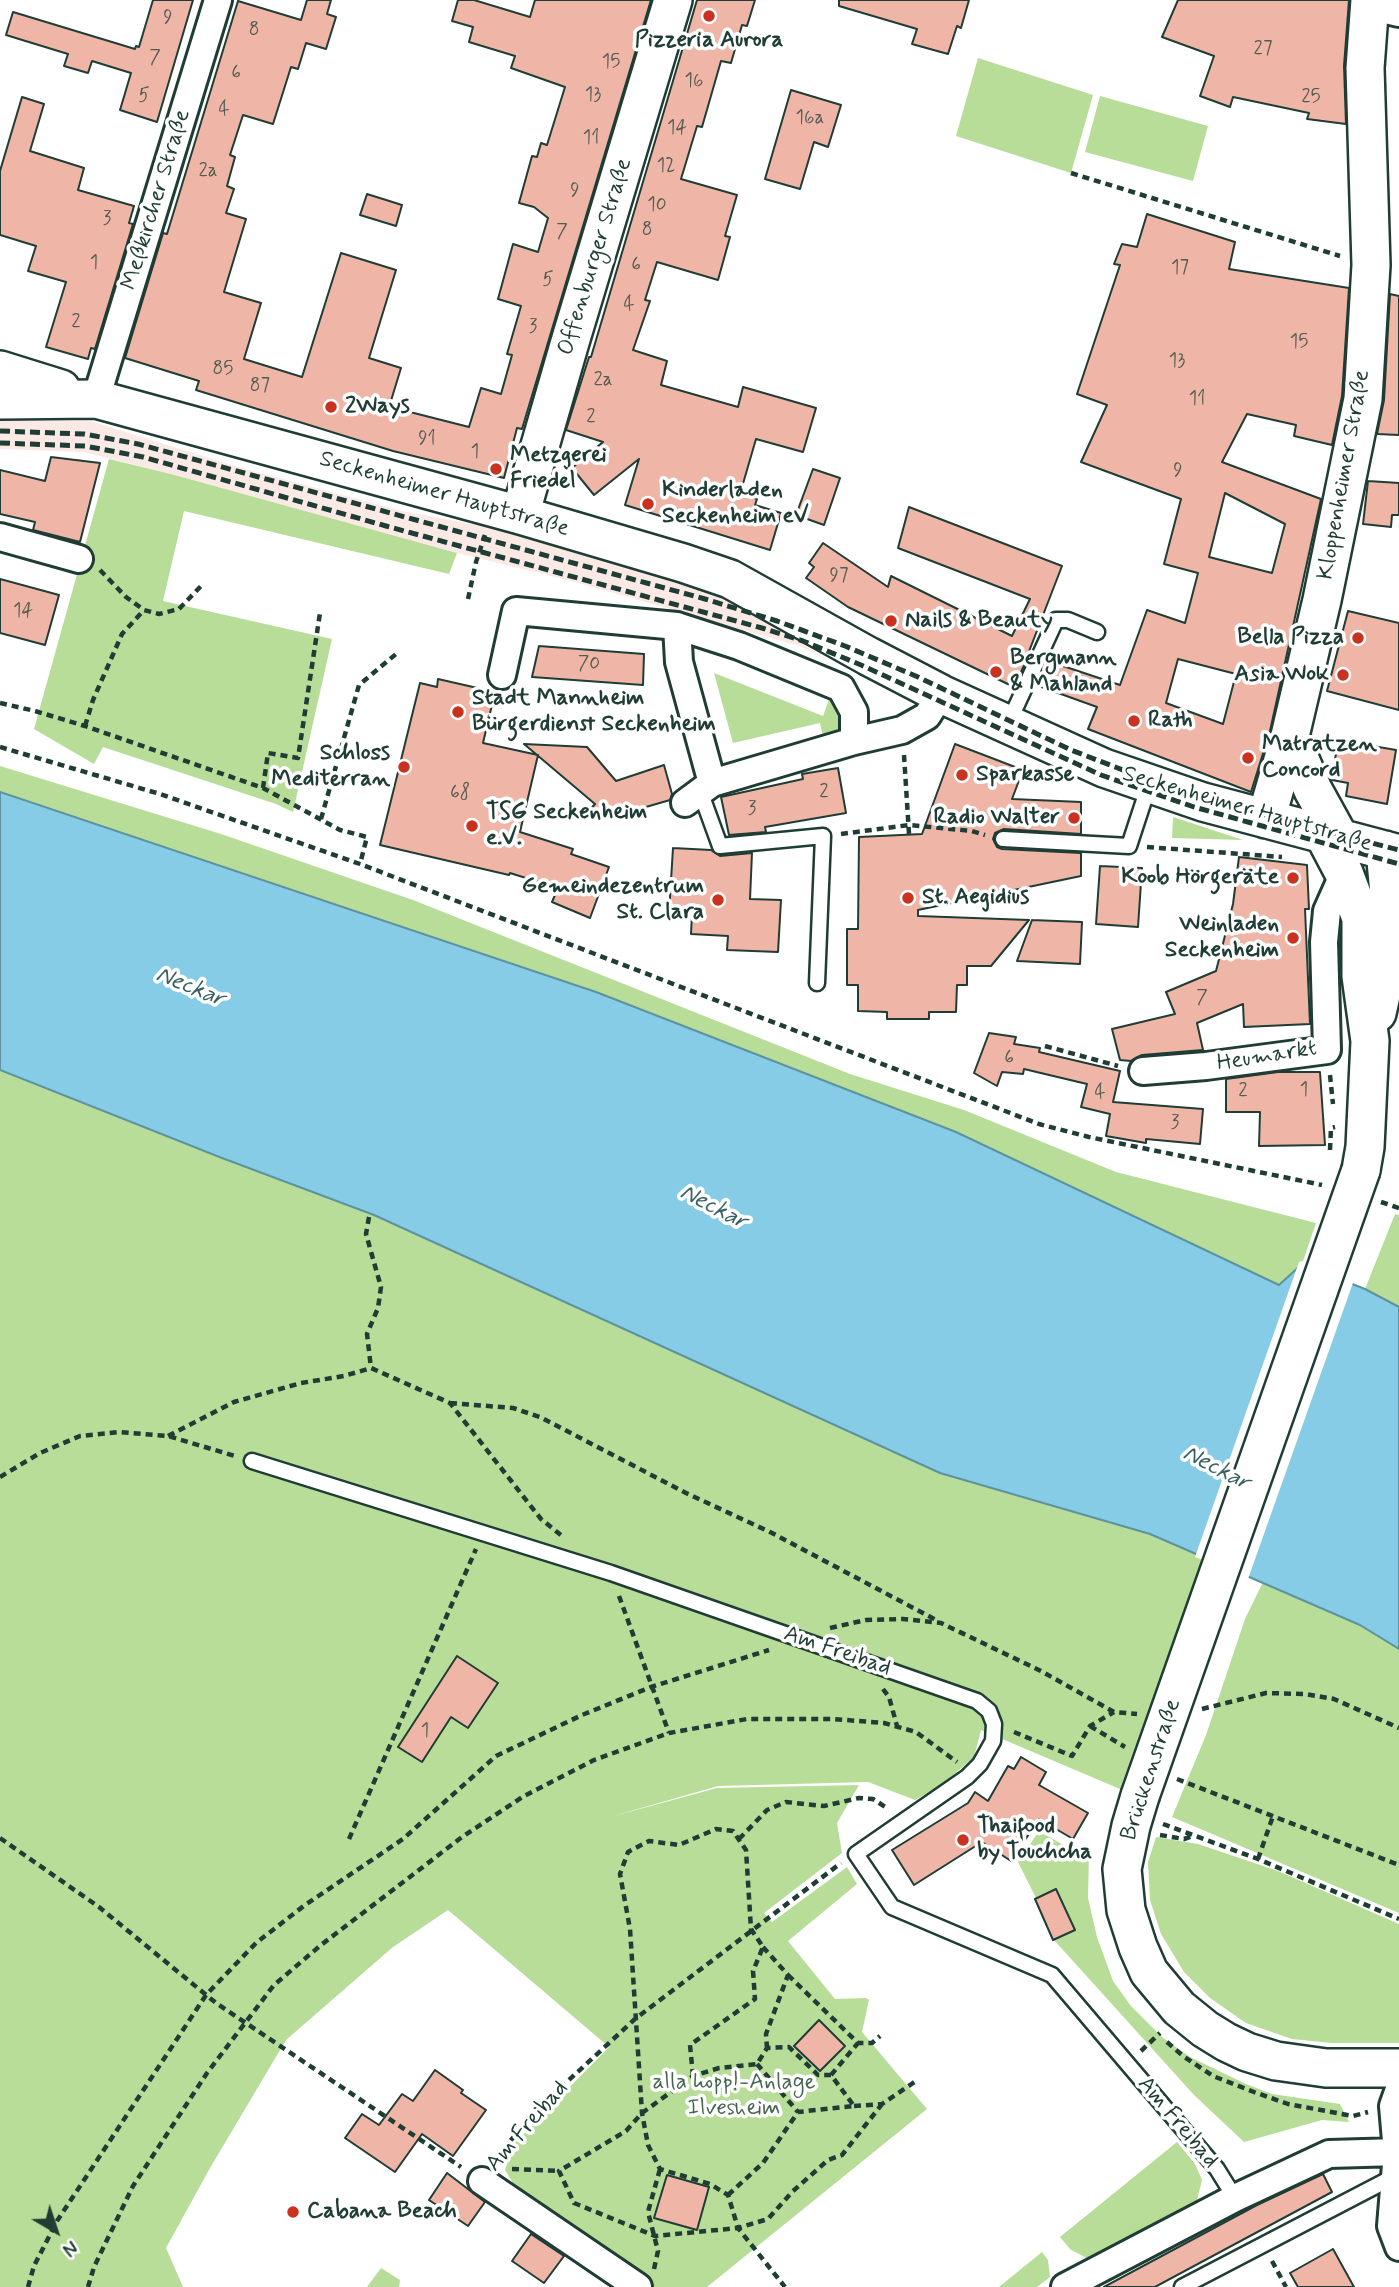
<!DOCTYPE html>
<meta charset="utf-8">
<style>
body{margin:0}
#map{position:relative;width:1399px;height:2287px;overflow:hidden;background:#fff;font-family:Mynerve,sans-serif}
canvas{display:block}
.north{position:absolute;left:21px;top:2196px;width:70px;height:70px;-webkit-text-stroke:5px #fff;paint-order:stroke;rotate:141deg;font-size:19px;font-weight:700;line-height:28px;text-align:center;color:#1f3d34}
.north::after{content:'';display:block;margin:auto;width:24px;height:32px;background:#1f3d34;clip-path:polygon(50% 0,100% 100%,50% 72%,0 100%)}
</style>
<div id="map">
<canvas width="1399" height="2287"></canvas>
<div class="north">N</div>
</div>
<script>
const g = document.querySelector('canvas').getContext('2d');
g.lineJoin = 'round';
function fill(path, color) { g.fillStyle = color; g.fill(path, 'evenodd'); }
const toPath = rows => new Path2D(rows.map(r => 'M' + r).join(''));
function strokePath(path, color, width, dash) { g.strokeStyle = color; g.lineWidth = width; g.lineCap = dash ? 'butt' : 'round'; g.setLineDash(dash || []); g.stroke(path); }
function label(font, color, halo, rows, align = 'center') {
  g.font = font + ' Mynerve,sans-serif'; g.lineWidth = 7; g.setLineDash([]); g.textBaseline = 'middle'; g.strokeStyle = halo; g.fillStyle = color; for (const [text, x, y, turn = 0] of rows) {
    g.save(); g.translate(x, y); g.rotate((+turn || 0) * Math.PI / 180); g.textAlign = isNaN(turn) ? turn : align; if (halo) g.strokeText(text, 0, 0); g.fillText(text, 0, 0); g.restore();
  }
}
fill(toPath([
 [0,420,90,421,238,467,406,512,511,531,647,567,740,604,829,661,800,646,568,580,457,553,171,474,84,452,0,449]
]), '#fae9e5');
fill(toPath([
 [978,58,1093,95,1071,173,956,136],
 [1100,96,1208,126,1193,181,1085,152],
 [109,459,171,474,457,553,449,574,184,511,163,601,332,639,293,812,276,804,103,747,94,764,34,729],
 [714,673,823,716,830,697,835,700,842,718,839,728,824,740,820,723,733,743],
 [0,766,221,834,413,900,850,1074,964,1110,1116,1172,1316,1223,1302,1264,1279,1285,956,1132,596,992,0,792],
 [1173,817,1243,840,1172,838],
 [0,919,286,1182,374,1215,1204,1556,1120,1789,981,1730,974,1757,942,1785,915,1800,868,1782,718,1786,610,1817,717,1788,859,1785,837,1823,842,1853,764,1913,772,1922,847,1867,857,1884,788,1941,835,1999,866,1998,869,2000,862,2032,927,2109,707,2287,647,2287,518,2191,505,2170,513,2145,609,2047,448,1910,393,1947,286,2040,210,2168,166,2248,183,2287,0,2287],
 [1395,1214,1399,1215,1399,1307,1365,1289],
 [1263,1582,1360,1625,1399,1649,1399,1913,1172,1817,1206,1735,1245,1619],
 [1039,1831,1067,1847,1089,1851,1088,1898,1097,1937,1113,1981,1131,2006,1162,2037,1190,2057,1246,2084,1272,2094,1340,2104,1349,2122,1322,2120,1244,2142,1194,2095,1054,1940,1075,1929,1057,1889,1036,1898,1018,1862],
 [1156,1837,1198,1844,1278,1871,1399,1924,1399,2043,1331,2043,1292,2039,1246,2023,1210,1998,1184,1972,1161,1934,1150,1900,1148,1862],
 [1177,2142,1195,2164,1202,2180,1196,2204,1091,2260,1071,2250,1060,2237],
 [1042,2252,1048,2260,1050,2277,1037,2287,999,2287],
 [381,2268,400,2280,399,2287,367,2287]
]), '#b7dd98');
const water = toPath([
 [0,792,596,992,956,1132,1279,1285,1302,1264,1365,1289,1399,1307,1399,1649,1360,1625,1150,1534,940,1473,374,1215,222,1158,0,1070,0,792]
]);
fill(water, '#86cce7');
strokePath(water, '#5d939f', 2);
fill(toPath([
 [1303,1261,1354,1280,1248,1579,1195,1557,1299,1262]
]), '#fff');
const building = toPath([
 [153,0,193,0,157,122,120,110,131,73,92,61,88,73,64,66,68,54,6,35,13,12,135,49,136,46,139,47,153,0],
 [307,0,331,0,327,14,336,17,326,49,306,43,298,69,291,67,273,124,243,115,230,155,235,157,227,186,234,189,226,213,246,219,224,292,261,303,244,359,302,377,341,253,396,270,369,358,401,368,390,404,406,411,469,427,481,388,501,394,512,355,507,354,521,306,498,299,513,244,538,252,548,218,534,207,519,203,532,156,537,157,541,143,547,145,565,87,511,68,515,56,469,42,473,27,452,21,458,0,474,0,530,17,535,0,651,0,522,429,517,428,504,478,393,451,196,390,199,381,125,358,163,233,167,234,238,1,301,20,307,0],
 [697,0,755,0,747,26,742,25,731,63,721,61,702,127,697,126,681,179,737,195,725,236,730,237,718,280,657,262,645,300,650,301,633,350,667,361,661,385,738,407,743,387,816,408,803,452,756,439,740,494,757,499,755,505,781,513,770,550,625,505,639,459,594,495,572,468,603,442,566,430,589,357,591,357,697,0],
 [839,0,969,0,961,28,957,26,948,54,912,44,917,29,839,6,839,0],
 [1178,0,1349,0,1344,66,1346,124,1307,119,1309,113,1233,97,1230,107,1200,96,1214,56,1162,37,1178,0],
 [791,90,841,105,828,147,814,142,800,189,765,179,791,90],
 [22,97,44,104,30,151,84,168,78,190,134,206,129,223,133,224,95,349,91,348,88,359,46,347,66,282,28,271,36,246,0,235,0,171,22,97],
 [367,194,402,205,396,226,360,215,367,194],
 [1147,214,1235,242,1229,269,1349,288,1342,396,1332,445,1294,436,1296,425,1247,414,1222,462,1321,499,1270,731,1251,792,1088,729,1097,707,1036,685,1048,661,1120,685,1147,610,1185,623,1198,573,1164,564,1181,499,1081,462,1107,405,1077,394,1120,265,1114,264,1122,244,1137,247,1147,214],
 [1225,493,1285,524,1272,573,1209,557,1225,493],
 [1178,659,1236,674,1223,724,1166,703,1178,659],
 [1390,294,1399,296,1399,435,1377,434,1384,400,1390,294],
 [51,457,100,463,80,542,33,530,35,522,0,514,0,470,45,481,51,457],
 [813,469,840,478,824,525,796,515,813,469],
 [1368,481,1399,483,1399,515,1392,515,1391,527,1363,524,1368,481],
 [909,507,1062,566,1028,654,1029,655,1014,687,848,607,806,578,814,567,809,563,823,543,888,587,891,576,1012,636,1030,599,898,548,909,507],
 [0,579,59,595,45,645,0,633,0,579],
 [1348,611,1399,623,1399,710,1327,691,1348,611],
 [539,646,644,654,643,685,532,677,539,646],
 [438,679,495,692,483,743,538,755,520,832,573,849,571,854,609,867,590,918,552,902,558,888,510,873,509,875,380,845,420,683,437,687,438,679],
 [1338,740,1396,750,1387,804,1346,796,1348,783,1332,780,1338,740],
 [524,744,587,747,616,781,664,765,672,794,670,800,608,818,588,812,595,804,524,744],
 [955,744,1023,770,1012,799,1081,802,1081,834,1004,829,995,833,993,839,997,847,1002,849,1081,853,1081,876,918,910,918,916,1029,920,991,966,967,966,967,985,957,985,956,1012,929,1012,929,1019,887,1019,887,1012,858,1011,858,985,847,985,847,929,858,929,859,837,922,834,955,744],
 [838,768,846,813,765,827,766,832,729,835,721,797,803,779,802,774,838,768],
 [673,848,711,850,720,856,752,853,750,899,781,900,778,952,727,950,728,936,691,934,692,914,669,913,673,848],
 [1239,857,1307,865,1309,909,1305,909,1310,1024,1244,1027,1243,1004,1197,1023,1203,1050,1142,1055,1131,1061,1120,1060,1112,1029,1175,1014,1166,992,1216,971,1233,904,1239,857],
 [1100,866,1142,868,1138,927,1096,924,1100,866],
 [1032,920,1082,922,1080,964,1017,961,1032,920],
 [989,1033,1016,1037,1014,1044,1040,1048,1039,1052,1120,1071,1113,1102,1203,1109,1200,1144,1146,1139,1146,1143,1106,1136,1110,1114,1081,1107,1087,1084,1024,1069,1023,1074,1002,1072,997,1086,974,1073,989,1033],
 [1278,1072,1320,1072,1325,1145,1259,1146,1260,1112,1226,1112,1226,1079,1278,1072],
 [457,1656,498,1683,468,1728,451,1717,422,1762,398,1747,457,1656],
 [1021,1757,1046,1772,1039,1785,1088,1813,1073,1839,1039,1819,1011,1861,982,1842,914,1885,892,1850,968,1803,975,1792,988,1801,1008,1766,1014,1769,1021,1757],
 [1056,1889,1075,1930,1053,1940,1035,1899,1056,1889],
 [819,2020,845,2046,820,2071,794,2046,819,2020],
 [435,2070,463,2090,461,2093,486,2110,453,2156,422,2134,395,2172,345,2138,362,2114,379,2125,402,2094,413,2101,435,2070],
 [447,2173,485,2202,468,2226,429,2200,447,2173],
 [1323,2174,1332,2192,1155,2287,1104,2287,1257,2205,1323,2174],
 [667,2175,709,2187,697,2230,654,2218,667,2175],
 [531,2234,564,2256,544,2283,512,2261,531,2234],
 [1333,2249,1354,2287,1298,2287,1290,2273,1333,2249]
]);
fill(building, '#efb6a8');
strokePath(building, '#1f3d34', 2);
const lane = toPath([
 [1008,724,1056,620,1068,620,1097,632],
 [700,791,720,846,823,836,817,983],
 [1003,839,1129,846,1149,785],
 [252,1461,611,1573,977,1701,989,1711,994,1724,993,1741,980,1764,967,1777,856,1854,892,1907,1052,1975,1217,2169,1235,2198],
 [1182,2287,1395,2176]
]);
const street = toPath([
 [1369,6,1399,13],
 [96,399,218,0],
 [0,537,79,559],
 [677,626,679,662,712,783,854,741,902,730,927,716,941,694],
 [502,675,516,611,677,626,739,646,841,688],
 [841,688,854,712,854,741],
 [685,803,712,783],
 [1143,1071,1206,1066,1327,1050,1324,942,1327,911,1344,873],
 [1399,2089,1393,2106,1397,2152,1391,2226,1399,2247],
 [482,2181,638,2287],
 [1065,2287,1235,2198,1329,2154,1399,2152]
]);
const secondary = toPath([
 [0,370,61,389],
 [0,400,96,399,520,515,683,563,730,579,868,656,941,694,1104,768,1203,802,1399,854],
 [520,515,570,342,673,0],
 [1290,736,1313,790,1340,839],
 [1266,819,1290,736,1322,600,1363,399,1371,265,1365,68,1370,0],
 [1324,835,1344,873,1361,918,1361,976,1370,1041,1365,1147,1361,1170],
 [1377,1013,1385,977,1391,915,1385,850],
 [1140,1796,1131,1826,1122,1869,1126,1910,1138,1947,1149,1972,1179,2008,1205,2029,1226,2042,1247,2052,1276,2061,1326,2068,1399,2068]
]);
strokePath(lane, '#1f3d34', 19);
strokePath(street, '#1f3d34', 32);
strokePath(secondary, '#1f3d34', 42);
strokePath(toPath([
 [1071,173,1340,256],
 [100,570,126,597,144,610,159,614,179,609,201,586],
 [468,599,476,562,485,535],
 [0,703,35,711,85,726,263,788,340,830,367,837,360,864],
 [85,726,93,700,122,634,144,610],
 [0,747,160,794,360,864,1039,1124,1089,1137,1322,1185],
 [904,755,909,834],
 [263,788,268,753,298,758,320,613],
 [321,819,359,685,396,654],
 [841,834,909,825,972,831,985,835],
 [1147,847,1282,857],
 [1045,1046,1118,1066],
 [1330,1075,1333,1104],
 [1330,1150,1331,1128,1335,1127],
 [1381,1202,1399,1208],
 [369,1217,366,1234,381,1287,378,1308,367,1334,371,1368],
 [450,1403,513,1408,540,1417,686,1493,772,1533,938,1621],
 [168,1436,234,1402,301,1383,344,1376,371,1368,450,1403,541,1519,562,1536],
 [0,1477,40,1453,80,1436,119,1432,168,1436,235,1456],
 [619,1596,669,1733],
 [830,1628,866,1620,903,1619,941,1623,1041,1671,1114,1712,1137,1714],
 [883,1689,889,1697,897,1726],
 [1202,1709,1266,1693,1305,1694,1334,1699,1399,1728],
 [1090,1726,1125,1747],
 [1014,1732,1072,1756,1090,1726,1114,1712],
 [1177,1779,1399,1865],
 [1163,1824,1258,1859,1399,1919],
 [1160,1835,1184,1839,1193,1836],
 [0,1838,99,1907,216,2003,461,2167],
 [349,1839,476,1549],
 [739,1839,767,1810,786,1802,824,1806,859,1798,873,1799,887,1808],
 [1258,1859,1273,1816],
 [763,1947,788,1975,766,2034,767,2048],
 [788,1975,858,2043,872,2043,880,2036],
 [1167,2042,1183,2056,1213,2076,1254,2092,1288,2104,1353,2116,1368,2112],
 [1141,2051,1160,2033],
 [757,2064,798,2112],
 [831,2075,858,2043],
 [693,2076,690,2045,755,1999,753,1971,763,1947,751,1929,746,1850,733,1831,716,1829,679,1845,649,1841,628,1852,620,1874,630,1929,642,2113,648,2145,660,2169,710,2184,728,2195,738,2228,785,2287],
 [854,2106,882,2104,916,2081],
 [497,2160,511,2140,543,2104,635,2019,841,1863],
 [512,2169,559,2171],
 [728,2195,763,2163,798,2112,854,2106,831,2075,818,2075,789,2047,767,2048,757,2064,719,2068,693,2076,642,2113,626,2131,559,2171,574,2203,655,2236,738,2228,768,2219,792,2192,828,2160,842,2155,882,2104],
 [1272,2261,1286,2287],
 [654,2269,658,2251,648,2212,660,2169],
 [28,2287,34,2266,57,2221,206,1995,256,1943,305,1905,403,1839,496,1756,582,1715,651,1687,769,1650],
 [88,2287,94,2267,133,2186,207,2073,274,1985,321,1945,462,1837,524,1796,594,1760,669,1733,747,1719,833,1719,884,1723,916,1732,957,1762]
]), '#1f3d34', 4.5, [7, 5]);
strokePath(lane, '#fff', 14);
strokePath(street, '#fff', 26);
strokePath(secondary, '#fff', 37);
strokePath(toPath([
 [0,431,84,434,138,444,705,599,777,621,845,646,918,677,1071,750,1149,780,1289,822,1399,850],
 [0,443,85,446,143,457,386,526,762,628,803,641,861,665,1101,775,1194,807,1399,864]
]), '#1f3d34', 5, [10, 5]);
const secondaryBridge = toPath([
 [1140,1796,1361,1170]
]);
strokePath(secondaryBridge, '#1f3d34', 42, []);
strokePath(secondaryBridge, '#fff', 37);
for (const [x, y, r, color] of [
 [709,16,7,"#c8321e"],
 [331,407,7,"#c8321e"],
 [496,469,7,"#c8321e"],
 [648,504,7,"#c8321e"],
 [891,621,7,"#c8321e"],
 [1358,638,7,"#c8321e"],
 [996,672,7,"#c8321e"],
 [1343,675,7,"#c8321e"],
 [458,712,7,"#c8321e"],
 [1134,721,7,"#c8321e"],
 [1248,758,7,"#c8321e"],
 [404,767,7,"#c8321e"],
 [962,775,7,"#c8321e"],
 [1074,818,7,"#c8321e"],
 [472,826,7,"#c8321e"],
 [1293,878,7,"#c8321e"],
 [908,898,7,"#c8321e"],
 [718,900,7,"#c8321e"],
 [1293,938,7,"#c8321e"],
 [963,1840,7,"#c8321e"],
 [293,2212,7,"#c8321e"]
]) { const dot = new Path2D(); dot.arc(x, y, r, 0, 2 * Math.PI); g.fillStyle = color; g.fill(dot); strokePath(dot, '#fff', 2.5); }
label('19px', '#535b51', null, [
 ["9",168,19],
 ["8",254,31],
 ["27",1263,50],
 ["7",155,59],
 ["15",611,63],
 ["6",236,74],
 ["16",694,82],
 ["13",593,96],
 ["5",144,97],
 ["25",1311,98],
 ["4",224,111],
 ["16a",810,119],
 ["14",677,129],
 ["11",591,139],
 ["12",666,167],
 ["2a",208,172],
 ["9",575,192],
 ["10",657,206],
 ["3",107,220],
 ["8",647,231],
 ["7",562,233],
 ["1",94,264],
 ["6",636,266],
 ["17",1180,269],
 ["5",548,281],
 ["4",629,306],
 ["2",76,323],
 ["3",533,328],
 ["15",1299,343],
 ["13",1177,362],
 ["85",223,370],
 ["2a",603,381],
 ["87",260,387],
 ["11",1197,400],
 ["2",591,418],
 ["91",427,440],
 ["1",475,453],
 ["9",1178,472],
 ["97",839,577],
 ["14",23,612],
 ["70",589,665],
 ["2",824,793],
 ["68",460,794],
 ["3",752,810],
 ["7",1202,999],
 ["6",1009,1059],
 ["1",1304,1091],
 ["2",1243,1092],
 ["4",1100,1094],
 ["3",1175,1124],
 ["1",425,1732]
]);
label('bold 23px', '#1f3d34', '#fff', [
 ["Pizzeria Aurora",709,41,"center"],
 ["2Ways",345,407],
 ["Metzgerei",510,456],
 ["Friedel",510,482],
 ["Kinderladen",662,491],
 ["Seckenheim eV",662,517],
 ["Nails & Beauty",905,621],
 ["Bella Pizza",1344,638,"right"],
 ["Bergmann",1010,659],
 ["& Mahland",1010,685],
 ["Asia Wok",1329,675,"right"],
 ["Stadt Mannheim",472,699],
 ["Bürgerdienst Seckenheim",472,725],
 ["Rath",1148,721],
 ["Matratzen",1262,745],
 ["Concord",1262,771],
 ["Schloss",390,754,"right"],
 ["Mediterran",390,780,"right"],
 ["Sparkasse",976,775],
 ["TSG Seckenheim",486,813],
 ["e.V.",486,839],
 ["Radio Walter",1060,818,"right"],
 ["Koob Hörgeräte",1279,878,"right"],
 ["Gemeindezentrum",704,887,"right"],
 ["St. Clara",704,913,"right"],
 ["St. Aegidius",922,898],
 ["Weinladen",1279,925,"right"],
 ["Seckenheim",1279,951,"right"],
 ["Thaifood",977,1827],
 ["by Touchcha",977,1853],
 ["Cabana Beach",307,2212]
], 'left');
label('23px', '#1f3d34', '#fff', [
 ["Meßkircher Straße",157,200,-73],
 ["Offenburger Straße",596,257,-73],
 ["Kloppenheimer Straße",1345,475,-80],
 ["Seckenheimer Hauptstraße",444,495,16],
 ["Seckenheimer Hauptstraße",1247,810,16],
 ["Heumarkt",1267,1057,-9],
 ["Am Freibad",837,1652,19],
 ["Brückenstraße",1152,1770,-72],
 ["Am Freibad",1177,2123,50],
 ["Am Freibad",528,2127,-49]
]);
label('23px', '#45654d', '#fff', [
 ["alla hopp!-Anlage",734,2083],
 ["Ilvesheim",734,2109]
]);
label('italic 24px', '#396161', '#fff', [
 ["Neckar",190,988,22],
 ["Neckar",713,1208,27],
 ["Neckar",1216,1469,27]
]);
</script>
